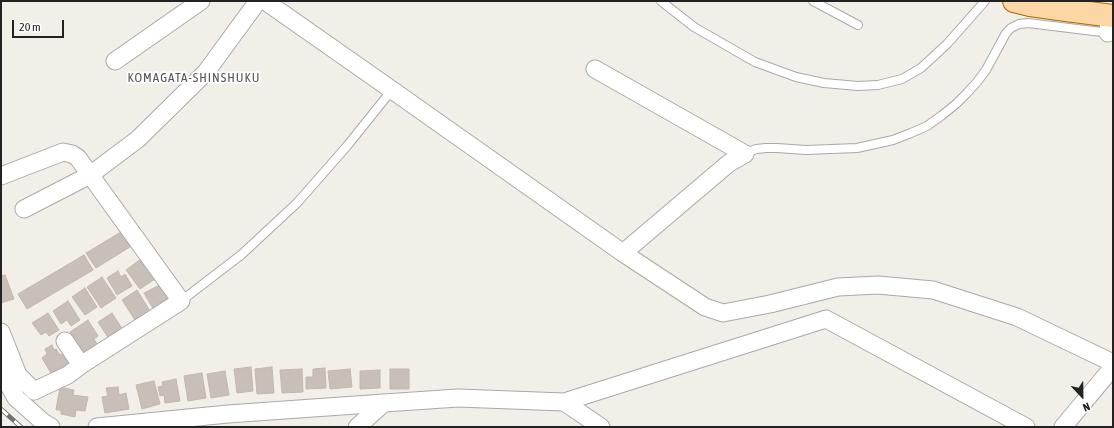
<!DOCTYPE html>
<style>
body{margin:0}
#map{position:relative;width:1114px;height:428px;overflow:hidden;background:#f2efe9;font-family:"Asap Condensed",sans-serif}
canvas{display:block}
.frame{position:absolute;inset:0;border:2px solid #222;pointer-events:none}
.north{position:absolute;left:1062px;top:376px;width:40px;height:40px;-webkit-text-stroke:3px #fff;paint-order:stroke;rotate:158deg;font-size:11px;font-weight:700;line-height:16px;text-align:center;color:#222}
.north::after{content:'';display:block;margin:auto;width:14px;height:18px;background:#222;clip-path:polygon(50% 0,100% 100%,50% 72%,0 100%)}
.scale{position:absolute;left:12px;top:20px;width:52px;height:18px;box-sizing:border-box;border:2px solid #222;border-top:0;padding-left:5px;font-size:12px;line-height:14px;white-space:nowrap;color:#222;-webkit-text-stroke:3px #fff;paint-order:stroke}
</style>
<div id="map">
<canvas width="1114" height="428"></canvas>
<div class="frame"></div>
<div class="north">N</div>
<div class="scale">20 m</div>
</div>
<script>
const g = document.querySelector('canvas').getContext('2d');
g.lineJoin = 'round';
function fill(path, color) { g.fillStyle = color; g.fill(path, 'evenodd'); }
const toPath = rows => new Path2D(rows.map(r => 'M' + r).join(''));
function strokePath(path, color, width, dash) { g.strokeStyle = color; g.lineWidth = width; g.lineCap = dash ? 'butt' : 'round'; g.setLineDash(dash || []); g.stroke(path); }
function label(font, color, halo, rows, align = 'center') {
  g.font = font + ' "Asap Condensed",sans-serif'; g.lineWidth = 3.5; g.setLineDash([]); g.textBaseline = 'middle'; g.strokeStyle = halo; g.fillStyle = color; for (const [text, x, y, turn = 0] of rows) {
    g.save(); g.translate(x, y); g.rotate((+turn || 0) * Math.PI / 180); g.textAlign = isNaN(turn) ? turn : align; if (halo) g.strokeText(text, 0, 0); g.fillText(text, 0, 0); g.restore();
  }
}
const building = toPath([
 [121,232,130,247,96,268,86,253,121,232],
 [84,255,93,270,27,309,18,294,84,255],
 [141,259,155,279,140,289,126,270,141,259],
 [118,271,121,277,125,274,132,286,117,295,107,278,118,271],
 [5,275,14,299,1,303,1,276,5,275],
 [102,277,116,298,101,308,87,287,102,277],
 [160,285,168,299,165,300,168,305,155,312,144,293,160,285],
 [85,288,97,307,85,315,72,297,85,288],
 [137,290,150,311,135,320,122,300,137,290],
 [68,301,80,320,71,326,67,320,61,324,53,311,68,301],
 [48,313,59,330,49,336,46,332,41,335,32,323,48,313],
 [112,313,123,330,109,339,98,322,112,313],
 [88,320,98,336,94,339,97,344,84,353,70,332,88,320],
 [52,345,54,350,56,349,60,355,64,353,69,363,51,373,42,358,47,354,45,349,52,345],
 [251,367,253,391,237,393,234,369,251,367],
 [272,367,274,393,257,394,255,369,272,367],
 [325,368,326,388,306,389,306,377,313,377,313,369,325,368],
 [302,369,303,392,282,393,280,370,302,369],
 [350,369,352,387,330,389,328,371,350,369],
 [390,369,409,369,409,389,390,389,390,369],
 [380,370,380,388,360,389,360,371,380,370],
 [225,371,229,395,211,398,207,374,225,371],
 [202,373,206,398,188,401,184,376,202,373],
 [176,379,180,401,165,403,164,395,160,396,158,387,163,386,162,382,176,379],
 [154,381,160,404,142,409,136,385,154,381],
 [60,387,74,390,73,395,88,397,85,411,76,410,75,417,61,414,61,410,56,410,60,387],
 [118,387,119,395,126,393,129,409,105,413,102,397,108,396,106,388,118,387]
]);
fill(building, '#c7bfb8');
strokePath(building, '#c4b6ab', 1);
const service = toPath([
 [661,1,694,27,755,62,796,77,824,83,858,86,878,85,902,79,921,68,947,44,985,1],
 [813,1,858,25],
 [745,154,756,149,766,148,777,148,806,150,857,148,893,140,911,133,927,126,941,116,956,104,967,93,977,82,986,70,1006,33,1011,28,1019,24,1028,23,1110,33],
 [181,301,241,255,297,203,347,146,392,90]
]);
const minor = toPath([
 [265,1,392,90,623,253,705,307,723,313,770,304,838,287,878,285,933,290,1017,317,1113,363],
 [1108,33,1109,15],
 [115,61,201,1],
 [595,69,745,154],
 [1,176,63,152,72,154,78,158,181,301,81,365,68,375,34,391,18,375,1,332],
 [24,209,90,175,138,139,206,72,258,1],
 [623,253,729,163,745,154],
 [65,341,81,365],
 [1,366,7,382,16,398,43,422,51,427],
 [564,402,826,319,1026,427],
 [97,427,228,414,384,403,458,398,564,402,601,427],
 [357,427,384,403],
 [1063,427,1113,367]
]);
const primary = toPath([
 [1014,1,1030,5,1066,10,1113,16]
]);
strokePath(service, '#a9a9a9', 10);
strokePath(minor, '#a9a9a9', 19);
strokePath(primary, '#a06b00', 24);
strokePath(service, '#fff', 8);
strokePath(minor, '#fff', 17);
strokePath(primary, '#fcd6a4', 22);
const rail = toPath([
 [1,409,21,427]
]);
strokePath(rail, '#707070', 4.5);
strokePath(rail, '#fff', 3, [9]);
g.letterSpacing = '1px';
label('13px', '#555', '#fff', [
 ["KOMAGATA-SHINSHUKU",194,78]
]);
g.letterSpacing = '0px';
</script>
